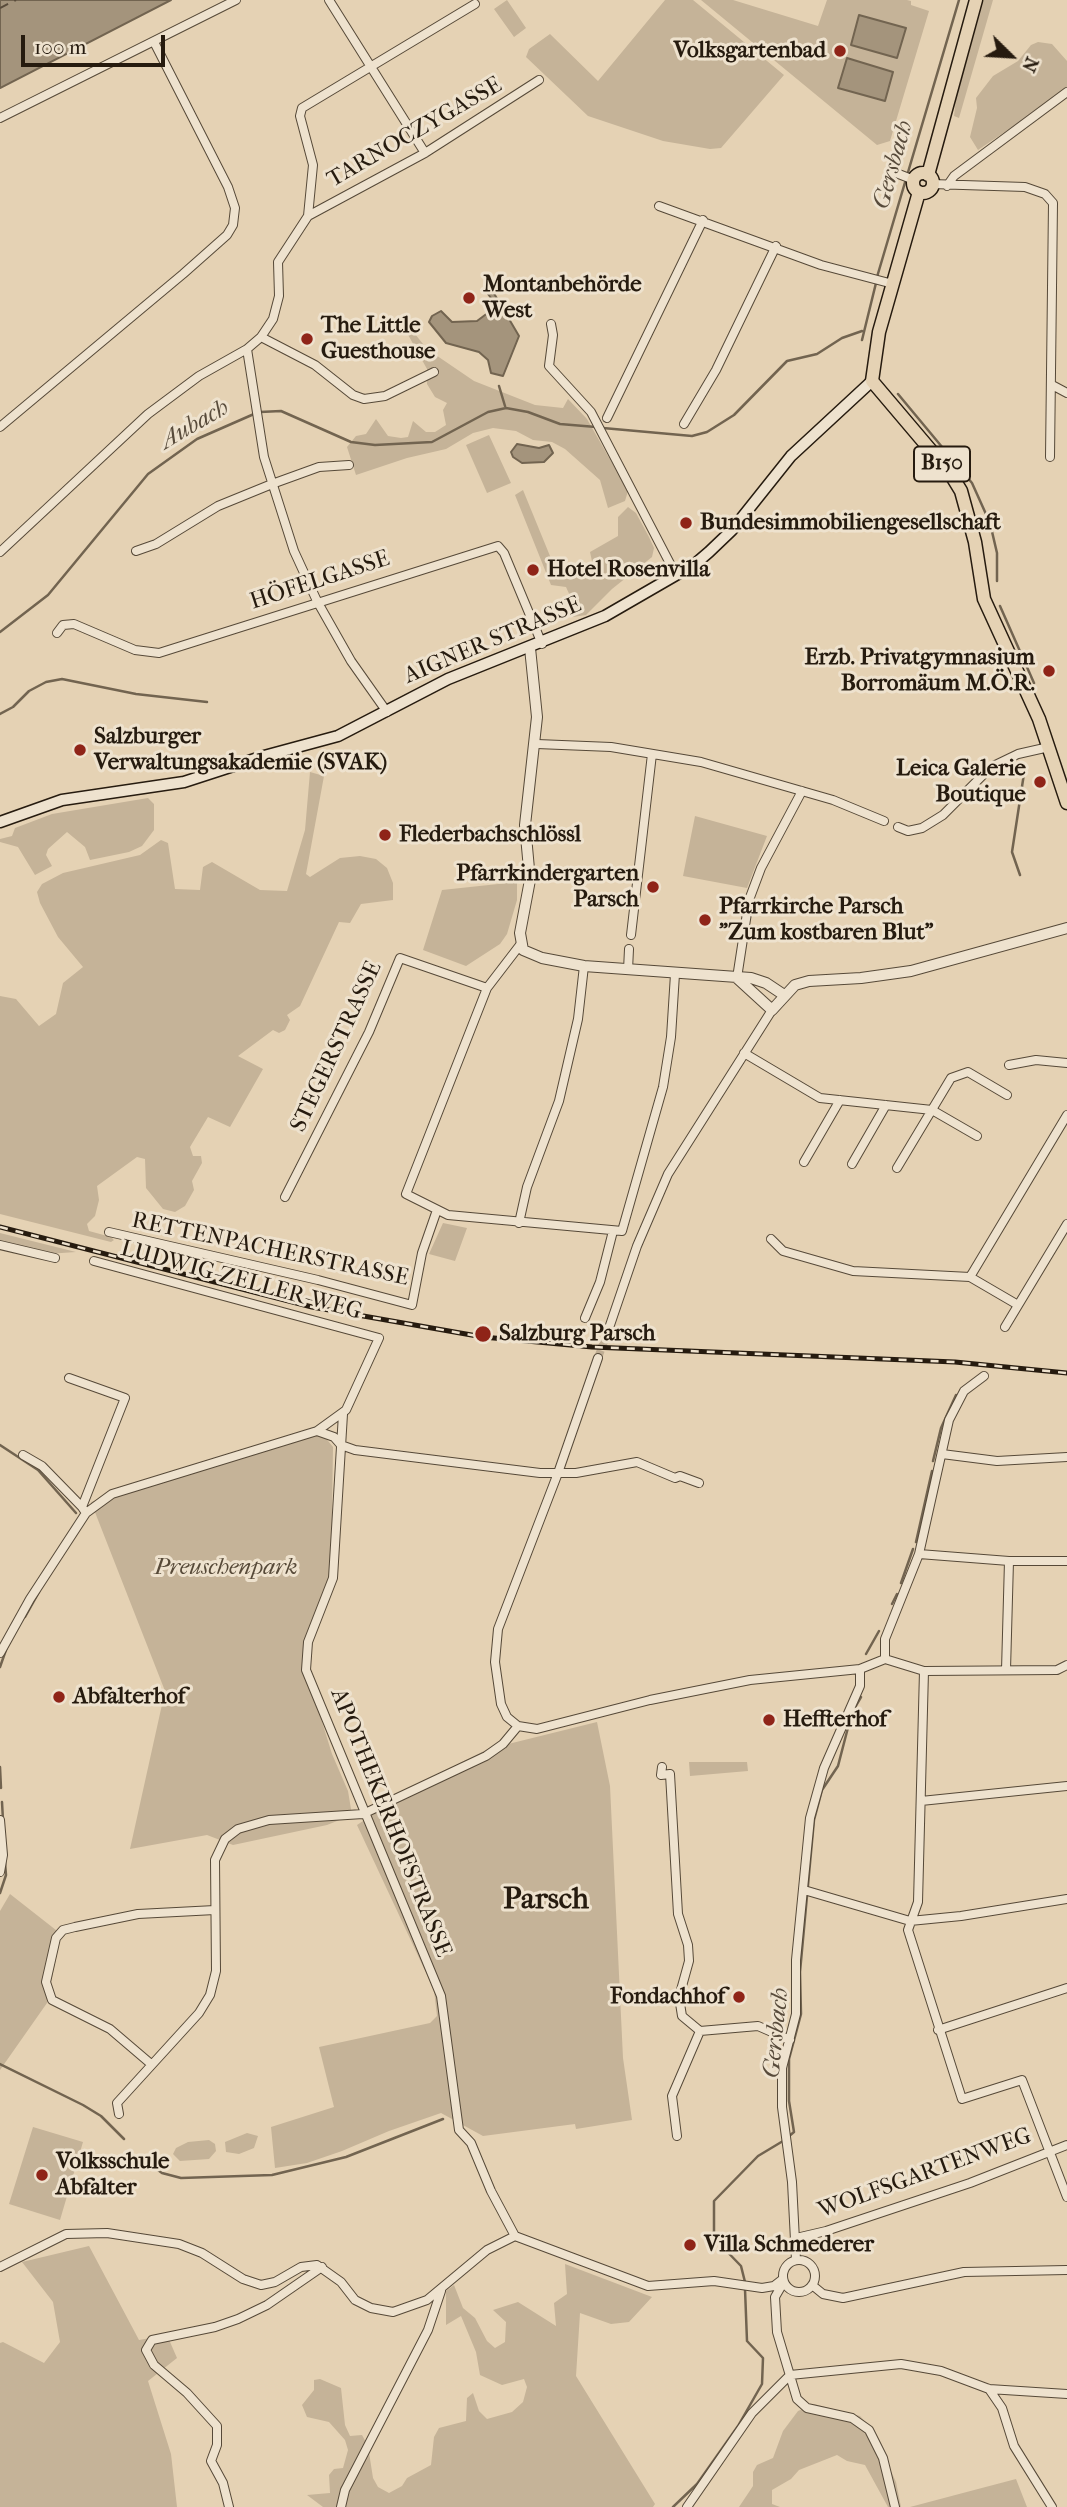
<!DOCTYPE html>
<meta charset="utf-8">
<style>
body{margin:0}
#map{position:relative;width:1067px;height:2507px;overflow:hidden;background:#e5d2b4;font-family:"IM FELL French Canon",serif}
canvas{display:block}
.north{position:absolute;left:976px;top:21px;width:70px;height:70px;-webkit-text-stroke:5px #eee2ce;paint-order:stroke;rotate:114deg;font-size:19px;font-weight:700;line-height:28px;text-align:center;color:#261b0f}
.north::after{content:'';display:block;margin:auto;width:24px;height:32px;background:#261b0f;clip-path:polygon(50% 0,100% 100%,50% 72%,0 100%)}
.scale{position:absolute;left:21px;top:35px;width:144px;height:32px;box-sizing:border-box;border:4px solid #261b0f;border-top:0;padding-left:9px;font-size:21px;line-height:24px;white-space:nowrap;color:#261b0f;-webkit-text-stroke:5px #eee2ce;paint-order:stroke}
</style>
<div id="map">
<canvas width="1067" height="2507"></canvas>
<div class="north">N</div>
<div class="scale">100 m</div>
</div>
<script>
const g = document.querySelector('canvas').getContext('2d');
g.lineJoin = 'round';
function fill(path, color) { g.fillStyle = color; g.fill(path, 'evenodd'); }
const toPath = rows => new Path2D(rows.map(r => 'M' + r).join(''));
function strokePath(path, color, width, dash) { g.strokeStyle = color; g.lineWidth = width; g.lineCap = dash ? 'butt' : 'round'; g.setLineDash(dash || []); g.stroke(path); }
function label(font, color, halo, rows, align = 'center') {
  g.font = font + ' "IM FELL French Canon",serif'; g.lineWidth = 6; g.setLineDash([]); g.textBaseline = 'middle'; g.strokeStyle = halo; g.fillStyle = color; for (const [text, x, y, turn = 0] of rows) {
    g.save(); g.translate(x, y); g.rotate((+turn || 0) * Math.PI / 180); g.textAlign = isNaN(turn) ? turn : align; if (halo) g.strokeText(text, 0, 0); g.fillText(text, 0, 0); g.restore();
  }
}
fill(toPath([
 [507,0,526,28,514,37,494,9],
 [665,0,693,0,784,75,721,148,710,149,663,141,588,116,526,57,529,49,550,34,598,81],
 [701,0,733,0,818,26,827,0,907,0,911,1,911,5,929,11,890,141,877,145],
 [984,0,993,0,959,118,954,116,956,98],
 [1038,42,1052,44,1067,61,1067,90,978,150,970,137,977,108,976,98,993,76,1018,61,1031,45],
 [411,329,427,349,474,381,535,405,563,408,568,399,587,419,628,491,625,501,608,508,600,480,565,449,552,442,533,440,516,431,493,428,473,433,446,449,407,458,356,475,347,447,356,436,366,434,376,419,388,436,401,438,408,437,413,421,426,432,435,432,446,425,443,410,447,403,435,397,427,384,427,369,406,331],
 [489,435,511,483,487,493,466,445],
 [523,490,559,578,574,575,593,566,590,552,618,536,618,517,628,507,636,513,649,537,654,548,652,557,612,589,586,615,573,617,567,604,571,598,566,587,551,585,515,495],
 [310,772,324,776,306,874,310,877,340,858,360,856,376,859,387,868,393,883,393,900,361,904,350,923,339,922,300,1006,287,1015,290,1020,285,1030,279,1033,273,1030,238,1056,263,1069,230,1127,208,1117,190,1147,193,1156,201,1156,202,1163,192,1181,194,1190,185,1206,175,1212,163,1209,146,1188,145,1159,137,1157,97,1186,99,1200,95,1216,87,1224,89,1231,111,1237,114,1240,111,1242,0,1214,0,996,16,999,39,1026,56,1014,63,983,83,967,58,937,40,903,37,892,42,884,63,873,140,855,161,840,168,843,175,889,200,890,203,867,212,862,260,890,287,891,305,830],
 [148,798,154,804,154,830,142,846,129,852,90,860,85,847,67,832,48,849,46,855,52,866,35,875,18,847,0,842,0,839,12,836,15,828,52,814],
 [695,816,767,836,747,888,683,876],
 [517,882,517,900,507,934,500,944,466,966,423,950,442,890],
 [443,1223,467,1228,455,1261,429,1254],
 [0,1233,76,1252,47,1254,0,1242],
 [312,1433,324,1436,333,1447,332,1511,336,1548,306,1670,332,1754,348,1791,352,1815,327,1825,233,1845,207,1835,130,1849,165,1691,91,1502],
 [597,1722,610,1786,623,2058,632,2120,576,2129,575,2124,483,2136,441,2113,389,2131,342,2151,307,2163,275,2168,271,2127,334,2107,319,2047,430,2023,437,2016,434,1990,357,1825,422,1782,488,1749],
 [689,1762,747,1762,748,1771,690,1776],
 [10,1894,61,1934,47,2003,0,2070,0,1911],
 [33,2127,83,2142,60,2220,9,2204],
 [247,2133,258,2136,254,2148,239,2154,226,2152,225,2142],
 [209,2140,215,2144,216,2151,209,2159,180,2161,173,2154,176,2148,188,2142],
 [89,2246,139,2340,167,2335,177,2358,148,2381,171,2454,177,2507,0,2507,0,2343,3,2342,44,2363,60,2342,53,2302,22,2262],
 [565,2264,652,2297,629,2322,611,2324,580,2313,576,2376,655,2504,653,2507,323,2507,307,2495,330,2493,329,2475,334,2469,343,2468,348,2450,345,2440,329,2422,307,2417,302,2405,314,2390,314,2380,320,2379,341,2388,345,2425,350,2436,362,2435,368,2446,373,2478,378,2487,389,2493,402,2486,407,2478,431,2465,434,2437,439,2428,466,2421,467,2398,473,2393,479,2411,487,2419,512,2412,523,2402,527,2387,524,2379,502,2385,480,2375,476,2352,461,2316,446,2325,446,2291,454,2285,463,2308,475,2318,487,2341,495,2348,505,2342,506,2322,493,2310,518,2302,556,2326,554,2303,567,2294],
 [814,2404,860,2416,871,2428,896,2482,901,2507,888,2507,865,2465,847,2461,837,2455,799,2470,791,2479,772,2490,772,2504,780,2507,739,2507,753,2486,753,2472,757,2465,773,2458,783,2431,798,2411],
 [1016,2479,1027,2507,910,2507,978,2489]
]), '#c5b398');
const water = toPath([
 [0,0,171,0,0,88,0,0],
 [859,15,906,28,897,58,851,45,859,15],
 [847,58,893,72,885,101,838,88,847,58],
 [492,290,519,336,503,376,491,373,488,360,479,352,446,343,429,322,432,316,441,311,452,322,477,321,497,306,488,294,492,290],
 [517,444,539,448,549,445,553,453,544,462,522,463,513,457,511,452,517,444]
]);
fill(water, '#a4947c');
strokePath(water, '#726450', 2);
strokePath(toPath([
 [877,277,959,0],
 [862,340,876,283],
 [499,386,505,406],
 [898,394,972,483,990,523,997,553,997,581],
 [260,412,281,411,351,442,375,445,432,442,488,412,506,408,528,412,560,424,596,427],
 [603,428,692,436,707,432,734,415,787,361,817,354,842,338,862,331],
 [1000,606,1034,683],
 [0,632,48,595,148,474,197,439,254,414],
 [0,714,13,707,29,691,46,682,62,679,136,694,207,702],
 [1020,875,1012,852,1025,767],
 [0,1445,38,1470,76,1513],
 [933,1461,941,1428,956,1395],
 [916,1542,932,1471],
 [901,1583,913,1549],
 [892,1604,897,1594],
 [25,1617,39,1592],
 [866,1654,879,1631],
 [0,1667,7,1647],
 [854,1709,861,1697],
 [0,1767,1,1788],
 [2,1802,3,1820],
 [0,1893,6,1875,5,1862],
 [0,2064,83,2105,101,2116,124,2139],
 [788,2137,794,2132,789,2101,789,2059,801,2014,800,1972,814,1820,822,1790,838,1766,851,1716],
 [140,2157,162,2173,181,2178,272,2175,346,2157,443,2119],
 [745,2282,741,2266,714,2238,714,2201,758,2156,783,2141],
 [673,2507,697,2484,738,2426,762,2384,763,2358,747,2341,745,2289]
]), '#726450', 2.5);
strokePath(toPath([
 [0,8,16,0]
]), '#584b3b', 2, [9, 7]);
strokePath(toPath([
 [598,1358,609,1328]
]), '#bfad93', 8, [8, 4]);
const minor = toPath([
 [329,0,425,153],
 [0,118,236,0],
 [895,159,891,171,914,180],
 [932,184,1025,187,1045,194,1053,203,1050,457],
 [947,186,954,176,1067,92],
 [659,206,821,265,893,284],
 [308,216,425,153,539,80],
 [551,324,553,335,549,366,591,412,676,575],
 [261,337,315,365,353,395,364,399,385,396,434,372],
 [1052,385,1067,393],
 [607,418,703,220],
 [684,424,716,370,776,246],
 [0,427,183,274,227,235,233,225,235,208,228,187,154,42],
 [136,551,156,544,218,506,272,484,319,467,349,465],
 [0,552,148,414,199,376,247,349],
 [57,633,63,625,74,624,135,650,159,653,498,546,504,553,542,644],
 [387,712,351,661,317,601,294,551,264,457,247,349,261,337,273,319,279,296,278,262,308,216,313,165,300,116,302,108,475,4],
 [537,744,611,747,701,762,833,800,884,821],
 [898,827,908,831,922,828,943,815,991,767,1018,754,1049,747],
 [631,935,652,754],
 [520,945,487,988,406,1194,448,1215,622,1231,663,1087,671,1037,675,974],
 [628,970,629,949],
 [737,978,749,900,761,868,802,791],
 [744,1053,820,1098,932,1110,977,1136],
 [1009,1065,1036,1060,1067,1063],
 [804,1162,840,1100],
 [852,1164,886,1105],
 [897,1168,951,1078,968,1072,1007,1095],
 [285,1197,369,1032,400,958,487,988],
 [519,1223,527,1187,559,1101,578,1019,584,966],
 [109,1232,318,1280,412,1305,422,1253,437,1210],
 [771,1239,783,1251,853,1271,970,1277,1018,1305],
 [0,1245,55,1258],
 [970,1277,1067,1115],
 [585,1318,600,1282,613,1231],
 [1005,1327,1067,1224],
 [609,1328,637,1246,668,1174,772,1010],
 [598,1358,558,1473,498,1629,495,1662,501,1704,507,1717,518,1726,537,1729,650,1700,750,1680,860,1669,885,1659],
 [69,1378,125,1398,82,1507,86,1513],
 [343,1414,333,1578,308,1642,306,1670,441,1996,459,2130,471,2143,491,2191,515,2236],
 [317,1431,334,1437,341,1445],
 [341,1445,355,1450,540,1473,576,1473,637,1462,675,1478,680,1476,699,1483],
 [942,1454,997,1461,1067,1457],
 [23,1455,42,1466,82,1507],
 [919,1554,1009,1561,1067,1561],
 [0,1653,30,1599,86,1513,112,1494,317,1431,346,1410,379,1338,94,1261],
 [885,1659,885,1639,919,1554,949,1420,964,1391,984,1376],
 [885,1659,924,1671,1057,1670,1067,1665],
 [1006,1670,1009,1561],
 [924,1671,918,1902,908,1930,962,2099,1022,2080,1067,2197],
 [662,1767,661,1775,670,1774,678,1914,688,1945,689,1961,679,1997,682,2016,700,2031,758,2026,790,2040],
 [921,1801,1067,1786],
 [0,1820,3,1855,0,1872],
 [804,1890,910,1921,961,1916,1067,1899],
 [938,2030,1067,1988],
 [151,2064,110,2029,52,2000,46,1982,56,1938,63,1930,75,1927,138,1914,215,1910],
 [119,2114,117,2103,199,2013,210,1995,216,1971,215,1860,225,1839,238,1829,269,1820,363,1814,486,1756,503,1744,518,1726],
 [677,2136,672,2096,700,2031],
 [796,2238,826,2231,970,2183,1067,2145],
 [796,2260,792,2182,782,2107,782,2068,796,2014,796,1960,810,1818,824,1768,860,1686,860,1669],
 '783 2276a16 16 0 1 1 32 0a16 16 0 1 1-32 0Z',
 [0,2267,66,2234,107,2233,179,2244,202,2253,243,2279,261,2285,275,2282,301,2267,317,2265,341,2282,355,2300,371,2308,393,2312,427,2300,487,2250,515,2236,648,2286,714,2281,762,2288,774,2286,783,2279],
 [782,2285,775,2297,777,2332,797,2399,807,2408,852,2418,869,2430,883,2458,895,2507],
 [812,2285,823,2294,843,2298,964,2272,1067,2270],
 [790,2375,901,2364,941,2371,989,2389,1067,2394],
 [989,2389,1002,2408,1014,2446,1052,2507],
 [229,2507,223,2483,211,2461,217,2445,217,2426,187,2393,154,2365,146,2350,152,2340,215,2327,238,2319,267,2305,322,2267],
 [341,2507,345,2490,428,2330,441,2291],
 [687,2507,752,2413,790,2375]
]);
const tertiary = toPath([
 [530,648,537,717,525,825,530,880,520,933,523,950,542,958,584,966,751,978,766,983,784,995],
 [737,978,772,1010,795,985,809,981,861,978,911,971,1067,928]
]);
const secondary = toPath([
 [0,822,62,800,184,782,264,756,338,736,448,679,605,616,695,564,709,552,732,530,791,456,872,381]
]);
const primary = toPath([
 '913 183a10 10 0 1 1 20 0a10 10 0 1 1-20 0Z',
 [928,175,976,0],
 [919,192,879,332,872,381,950,473,961,491,975,542,984,599,1039,719,1067,803]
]);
strokePath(minor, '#564938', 10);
strokePath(tertiary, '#564938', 12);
strokePath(secondary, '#261b0f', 13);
strokePath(primary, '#261b0f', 15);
strokePath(minor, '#eee2ce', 8);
strokePath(tertiary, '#eee2ce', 10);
strokePath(secondary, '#eee2ce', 10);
strokePath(primary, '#e5d2b4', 12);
const rail = toPath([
 [0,1227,312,1307,483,1337,592,1347,955,1362,1067,1373]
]);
strokePath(rail, '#261b0f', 5);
strokePath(rail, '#eee2ce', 2.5, [8]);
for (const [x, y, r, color] of [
 [840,51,7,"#8f2418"],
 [469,298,7,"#8f2418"],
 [307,339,7,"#8f2418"],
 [686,523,7,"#8f2418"],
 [533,570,7,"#8f2418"],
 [1049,671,7,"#8f2418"],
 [80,750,7,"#8f2418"],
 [1040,782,7,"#8f2418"],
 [385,835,7,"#8f2418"],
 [653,887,7,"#8f2418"],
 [705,920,7,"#8f2418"],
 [483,1334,9,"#8f2418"],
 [59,1697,7,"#8f2418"],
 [769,1720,7,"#8f2418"],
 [739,1997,7,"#8f2418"],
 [42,2175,7,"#8f2418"],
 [690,2245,7,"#8f2418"]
]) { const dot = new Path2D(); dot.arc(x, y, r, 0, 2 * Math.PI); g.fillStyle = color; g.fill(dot); strokePath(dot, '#eee2ce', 2.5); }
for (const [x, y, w] of [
 [942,464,56]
]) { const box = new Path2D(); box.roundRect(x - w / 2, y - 17.5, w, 35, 5); g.fillStyle = '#eee2ce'; g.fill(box); strokePath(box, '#261b0f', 2); }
label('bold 21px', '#261b0f', null, [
 ["B150",942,464]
]);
label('bold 23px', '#261b0f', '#eee2ce', [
 ["Volksgartenbad",826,51,"right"],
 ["Montanbehörde",483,285],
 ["West",483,311],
 ["The Little",321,326],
 ["Guesthouse",321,352],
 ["Bundesimmobiliengesellschaft",700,523],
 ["Hotel Rosenvilla",547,570],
 ["Erzb. Privatgymnasium",1035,658,"right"],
 ["Borromäum M.Ö.R.",1035,684,"right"],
 ["Salzburger",94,737],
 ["Verwaltungsakademie (SVAK)",94,763],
 ["Leica Galerie",1026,769,"right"],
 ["Boutique",1026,795,"right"],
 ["Flederbachschlössl",399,835],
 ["Pfarrkindergarten",639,874,"right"],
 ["Parsch",639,900,"right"],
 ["Pfarrkirche Parsch",719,907],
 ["\"Zum kostbaren Blut\"",719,933],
 ["Salzburg Parsch",499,1334],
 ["Abfalterhof",73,1697],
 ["Heffterhof",783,1720],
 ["Fondachhof",725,1997,"right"],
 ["Volksschule",56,2162],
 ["Abfalter",56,2188],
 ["Villa Schmederer",704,2245]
], 'left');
label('23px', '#261b0f', '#eee2ce', [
 ["TARNOCZYGASSE",415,133,-30],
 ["HÖFELGASSE",320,581,-18],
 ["AIGNER STRASSE",493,641,-23],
 ["STEGERSTRASSE",337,1047,-65],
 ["RETTENPACHERSTRASSE",270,1250,12],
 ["LUDWIG-ZELLER-WEG",241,1281,15],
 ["APOTHEKERHOFSTRASSE",390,1823,68],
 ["WOLFSGARTENWEG",925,2174,-20]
]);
label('italic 23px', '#564938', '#eee2ce', [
 ["Preuschenpark",226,1568]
]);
label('italic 24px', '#584b3b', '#eee2ce', [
 ["Gersbach",894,165,-74],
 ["Aubach",195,425,-30],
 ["Gersbach",777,2033,-84]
]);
label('bold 30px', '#261b0f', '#eee2ce', [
 ["Parsch",546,1901]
]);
</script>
